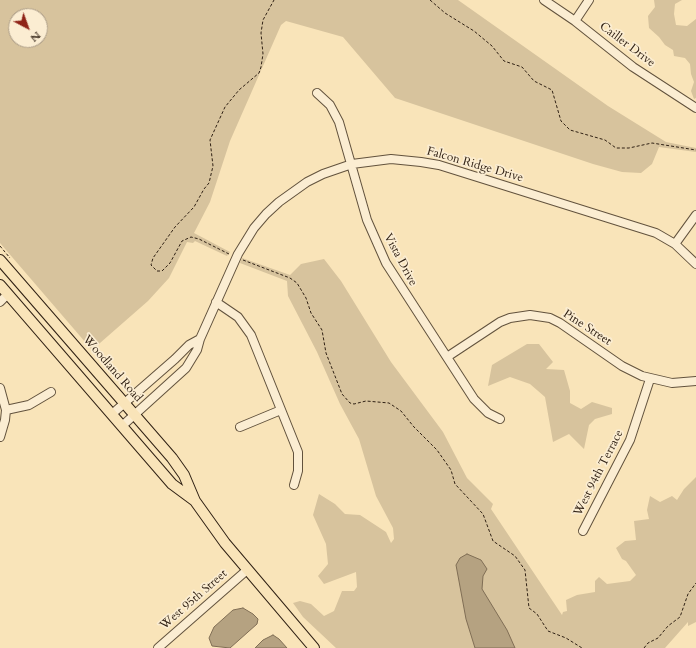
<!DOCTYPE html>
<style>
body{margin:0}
#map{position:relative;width:696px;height:648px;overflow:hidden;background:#f9e4b9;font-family:Cardo,serif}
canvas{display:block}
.north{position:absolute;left:8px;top:8px;width:40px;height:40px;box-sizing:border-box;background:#fbedd2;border:1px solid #aa9b86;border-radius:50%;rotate:139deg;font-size:11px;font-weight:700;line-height:16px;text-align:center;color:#302114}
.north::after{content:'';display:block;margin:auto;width:14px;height:18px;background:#8f2418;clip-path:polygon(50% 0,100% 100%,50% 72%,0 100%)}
</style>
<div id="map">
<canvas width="696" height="648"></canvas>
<div class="north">N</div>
</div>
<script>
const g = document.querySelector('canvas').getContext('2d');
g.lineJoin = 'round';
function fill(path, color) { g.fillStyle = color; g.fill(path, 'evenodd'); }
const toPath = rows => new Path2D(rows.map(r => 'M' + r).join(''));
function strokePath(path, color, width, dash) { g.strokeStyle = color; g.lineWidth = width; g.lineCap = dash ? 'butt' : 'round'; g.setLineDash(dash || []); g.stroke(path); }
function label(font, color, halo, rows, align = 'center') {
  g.font = font + ' Cardo,serif'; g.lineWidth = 3.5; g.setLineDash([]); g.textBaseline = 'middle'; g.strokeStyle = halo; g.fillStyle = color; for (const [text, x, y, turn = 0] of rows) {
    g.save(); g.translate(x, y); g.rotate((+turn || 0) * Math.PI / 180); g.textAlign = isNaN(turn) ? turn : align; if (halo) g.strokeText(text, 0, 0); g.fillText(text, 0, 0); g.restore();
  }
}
fill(toPath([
 [0,0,458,0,608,106,666,142,696,148,696,152,659,147,652,164,641,173,622,172,593,164,395,98,343,37,286,21,281,25,230,141,210,202,194,233,230,252,227,256,195,241,193,243,187,242,169,278,148,301,92,350,0,243],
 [16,16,40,16,40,40,16,40],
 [654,0,682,0,675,4,674,14,676,25,687,26,696,19,696,98,694,99,691,91,694,82,691,74,690,64,685,58,674,56,673,50,665,45,659,37,649,28,648,16,655,7],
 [242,258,290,275,301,264,324,259,341,281,391,362,443,432,467,478,493,504,491,509,562,615,563,612,567,611,566,600,577,595,595,592,595,581,599,577,607,584,630,581,636,575,626,561,622,559,616,548,625,541,636,540,634,521,649,519,647,510,650,496,660,502,672,496,677,500,684,489,696,477,696,622,688,626,688,622,665,648,336,648,303,617,293,603,300,601,311,604,324,616,334,611,342,591,354,591,357,587,356,572,324,584,318,576,328,564,326,544,313,515,319,494,335,504,345,514,360,515,386,532,391,543,394,539,393,528,376,496,359,439,340,404,317,352,288,296,287,281,240,263],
 [527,344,539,344,553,362,546,369,564,370,570,391,570,403,581,409,592,402,612,408,612,414,595,419,589,425,584,449,569,434,553,442,545,397,530,384,510,377,488,386,492,365]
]), '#d7c39d');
const water = toPath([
 [467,554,481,560,487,569,483,576,482,589,507,630,515,648,475,648,466,619,456,565,460,558,467,554],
 [243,608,253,614,258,619,257,624,230,648,212,646,209,638,214,627,233,610,243,608],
 [273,635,279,639,287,648,255,648,263,640,273,635]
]);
fill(water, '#b5a281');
strokePath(water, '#806e55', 1);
const minor = toPath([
 [544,0,575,21,633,67,696,108],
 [575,21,589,0],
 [317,93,330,105,339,122,367,220,386,263,474,399,488,413,500,419],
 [675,244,696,215],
 [0,302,8,294],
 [216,302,238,317,251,335,298,452,298,471,294,485],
 [447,357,500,322,510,318,530,315,550,318,560,323,622,366,642,376,672,383,696,381],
 [0,388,6,410,5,420,0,437],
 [6,410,29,405,51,392],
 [112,414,175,359,189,345,200,339],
 [122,426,186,368,197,350,200,339,238,254,254,228,266,214,279,202,307,182,323,174,352,164,391,159,421,162,439,165,656,233,675,244,696,264],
 [240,427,281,410],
 [583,531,630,440,650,379],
 [158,648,247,570]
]);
const major = toPath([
 [0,260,172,458,184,475,195,501,225,543,314,648],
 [0,285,172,484,195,501]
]);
strokePath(minor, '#62523d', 10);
strokePath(major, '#302114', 12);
strokePath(toPath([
 [430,0,445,13,474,31,492,46,504,61,522,67,534,81,552,90,561,121,570,130,605,140,616,148,629,148,652,143,696,150],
 [0,246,10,258],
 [229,254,199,239,191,237,182,241,170,263,162,271,157,271,151,265,153,258,175,227,194,207,204,189,209,183,213,166,210,140,225,107,239,90,259,73,261,67,263,54,261,33,263,20,274,0],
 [243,260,290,278,297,283,306,298,311,313,322,330,326,353,342,394,350,403,354,404,366,401,389,403,401,411,414,427,437,450,451,470,455,484,483,514,493,541,515,556,525,570,529,608,537,614,548,631,566,638,582,648],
 [644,648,648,643,658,638,668,626,680,617,688,594,696,583]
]), '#302114', 1, [3, 2]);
strokePath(minor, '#fbedd2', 8);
strokePath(major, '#f9e4b9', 10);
label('12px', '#302114', '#fbedd2', [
 ["Cailler Drive",627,45,37],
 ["Falcon Ridge Drive",475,165,16],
 ["Vista Drive",400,260,62],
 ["Pine Street",587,328,33],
 ["Woodland Road",112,369,49],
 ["West 94th Terrace",599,473,-63],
 ["West 95th Street",194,600,-41]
]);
</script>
